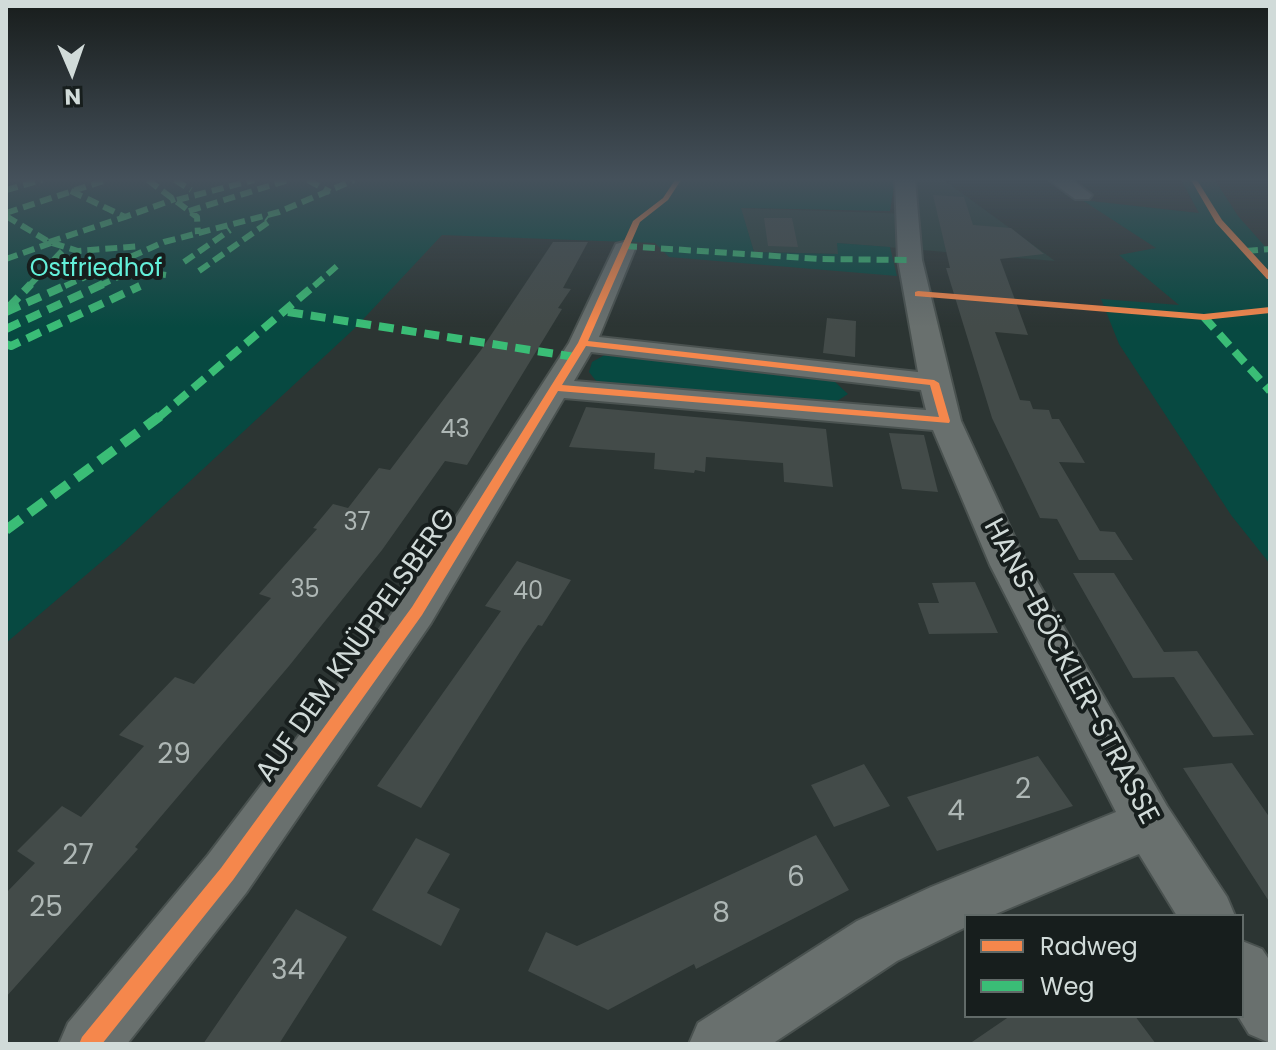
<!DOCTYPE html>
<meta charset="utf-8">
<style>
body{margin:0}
#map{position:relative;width:1276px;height:1050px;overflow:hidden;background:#2c3533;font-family:Poppins,sans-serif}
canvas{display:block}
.frame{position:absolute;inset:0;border:8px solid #d1dbd9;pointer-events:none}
.legend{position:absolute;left:964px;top:914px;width:280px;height:104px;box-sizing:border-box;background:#171e1d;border:2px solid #616a68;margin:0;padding:10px 14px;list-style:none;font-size:24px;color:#d1dbd9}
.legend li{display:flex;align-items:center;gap:16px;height:40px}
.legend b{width:40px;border:2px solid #616a68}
.north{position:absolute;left:32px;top:32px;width:80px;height:80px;-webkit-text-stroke:6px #171e1d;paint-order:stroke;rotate:178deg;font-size:22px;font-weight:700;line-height:32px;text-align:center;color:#d1dbd9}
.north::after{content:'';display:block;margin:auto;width:28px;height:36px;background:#d1dbd9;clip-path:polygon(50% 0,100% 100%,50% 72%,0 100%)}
</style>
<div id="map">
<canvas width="1276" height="1050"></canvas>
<div class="frame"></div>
<ul class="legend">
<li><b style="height:10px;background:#f5874c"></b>Radweg</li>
<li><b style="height:10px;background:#3abd76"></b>Weg</li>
</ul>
<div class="north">N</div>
</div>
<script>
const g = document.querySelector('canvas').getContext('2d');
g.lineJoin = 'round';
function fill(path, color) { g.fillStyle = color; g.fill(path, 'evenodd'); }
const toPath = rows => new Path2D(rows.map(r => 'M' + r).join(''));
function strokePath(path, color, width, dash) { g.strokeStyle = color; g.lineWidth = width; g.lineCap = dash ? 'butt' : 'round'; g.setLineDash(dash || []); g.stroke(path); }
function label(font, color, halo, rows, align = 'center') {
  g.font = font + ' Poppins,sans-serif'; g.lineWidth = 8; g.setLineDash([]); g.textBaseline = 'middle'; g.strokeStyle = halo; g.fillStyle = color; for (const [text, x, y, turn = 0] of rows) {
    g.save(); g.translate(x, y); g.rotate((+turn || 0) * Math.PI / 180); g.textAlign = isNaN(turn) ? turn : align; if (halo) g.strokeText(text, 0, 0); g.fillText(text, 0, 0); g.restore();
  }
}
fill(toPath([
 [917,180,944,180,1055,261,837,243,839,254,754,252,740,208,913,214]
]), '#2b423d');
fill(toPath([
 [6,180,895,180,890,211,741,208,754,252,838,254,837,243,890,247,897,276,669,257,655,243,442,235,354,329,120,546,6,643],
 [1181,180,1215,180,1238,216,1270,252,1270,564,1231,515,1119,344,1101,299,1179,305,1119,255,1156,248,1082,200,1199,213],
 [610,352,834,381,848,394,834,403,597,382,589,372,592,362]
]), '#074941');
fill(toPath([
 [933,195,964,197,973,225,1011,228,1044,254,1000,259,1028,335,995,332,1020,400,1030,401,1033,409,1049,410,1052,419,1059,419,1085,463,1059,462,1100,531,1115,532,1133,560,1079,560,1057,519,1040,518,992,418,946,268,950,268],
 [764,218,792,218,798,247,768,246],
 [553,242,588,242,563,288,571,289,558,308,562,309,467,465,445,461,382,550,289,666,135,847,138,849,6,997,6,893,35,863,17,851,62,806,81,817,144,746,119,735,175,677,194,684,271,598,259,594,317,529,313,528,333,504,348,508,379,468,390,470,481,350],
 [827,318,856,321,855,357,823,353],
 [586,407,826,429,833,487,784,482,783,463,706,457,705,472,695,470,694,473,654,469,655,453,569,447],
 [889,433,924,435,938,492,902,489],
 [517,561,571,580,542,626,538,625,523,647,421,808,377,786,501,611,485,606],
 [1073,573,1114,573,1164,652,1197,651,1254,735,1213,737,1174,677,1133,678],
 [975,582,998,633,929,634,918,603,939,603,932,583],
 [1038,756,1073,806,937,851,907,797],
 [1232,763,1270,818,1270,903,1183,768],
 [864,764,890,806,834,827,811,785],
 [816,835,849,890,696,969,694,964,608,1010,528,971,546,932,577,946],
 [416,838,450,854,427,893,460,909,441,946,372,910],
 [296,909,347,937,279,1044,203,1044],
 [1010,1016,1135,1016,1156,1044,969,1044]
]), '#434b49');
const street = toPath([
 [895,180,915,180,922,260,961,421,1026,562,1167,806,1227,897,1235,916,1177,916,1139,854,991,916,966,916,966,927,897,961,772,1044,689,1044,698,1023,857,921,931,887,1116,812,990,565,933,430,564,398,431,623,246,893,127,1044,59,1044,68,1023,208,855,403,599,569,343,616,244,624,242,635,249,599,337,918,372,898,260,895,180],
 [591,352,921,390,926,410,574,381,591,352],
 [1049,180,1072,180,1092,195,1089,199,1075,199,1049,180],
 [1242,941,1262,949,1270,961,1270,1043,1249,1034,1238,1016,1242,1016,1242,941]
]);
strokePath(street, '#4a5250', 4);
fill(street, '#69706e');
strokePath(toPath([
 [148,180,197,217,198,234],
 [175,180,191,190],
 [308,180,330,192],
 [6,190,42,180],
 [71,191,125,217,175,199],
 [177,200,254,180],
 [189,211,288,180],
 [6,213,106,180],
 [6,216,49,242,78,251,141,246],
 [49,242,125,217],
 [625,246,820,259,910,260],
 [1246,251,1270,249],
 [6,259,51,243],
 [184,262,230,230],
 [127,269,166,275],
 [199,271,270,221,266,218],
 [29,286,66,247],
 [65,286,164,242,279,212,354,180],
 [99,286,133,270],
 [314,286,337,266]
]), '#3abd76', 6, [12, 6]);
strokePath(toPath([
 [8,308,31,284],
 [6,312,69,284],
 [288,312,575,357],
 [1204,317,1270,391],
 [6,329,103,284],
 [6,344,11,346,140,286],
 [158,418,316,284]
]), '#3abd76', 8, [15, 8]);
strokePath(toPath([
 [6,530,160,416]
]), '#3abd76', 10, [19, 10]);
fill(toPath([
 [675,180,681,180,668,200,640,222,588,341,934,380,939,383,950,421,949,423,558,391,422,615,233,880,102,1044,79,1044,82,1037,221,868,412,607,578,343,633,221,663,198,675,180],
 [586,346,930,385,939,417,562,385,586,346],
 [1191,180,1197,180,1222,220,1270,272,1270,279,1267,279,1216,223,1191,180],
 [918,291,1204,314,1270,307,1270,313,1204,320,915,296,915,292,918,291]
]), '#f5874c');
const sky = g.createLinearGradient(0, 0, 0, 327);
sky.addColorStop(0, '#181d1c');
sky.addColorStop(0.55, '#45515b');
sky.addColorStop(1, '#45515b00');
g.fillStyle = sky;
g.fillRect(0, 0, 1276, 327);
label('24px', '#63f0da', '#171e1d', [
 ["Ostfriedhof",96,270]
]);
label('24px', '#aeb7b5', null, [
 ["43",455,431],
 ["37",357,524],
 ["35",305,591],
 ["40",528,593]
]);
label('28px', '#d1dbd9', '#171e1d', [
 ["AUF DEM KNÜPPELSBERG",357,646,-55],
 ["HANS-BÖCKLER-STRASSE",1070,672,62]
]);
label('28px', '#aeb7b5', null, [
 ["29",174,756],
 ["2",1023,791],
 ["4",956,813],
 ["27",78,857],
 ["6",796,879],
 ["25",46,909],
 ["8",721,915],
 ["34",288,972]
]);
</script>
